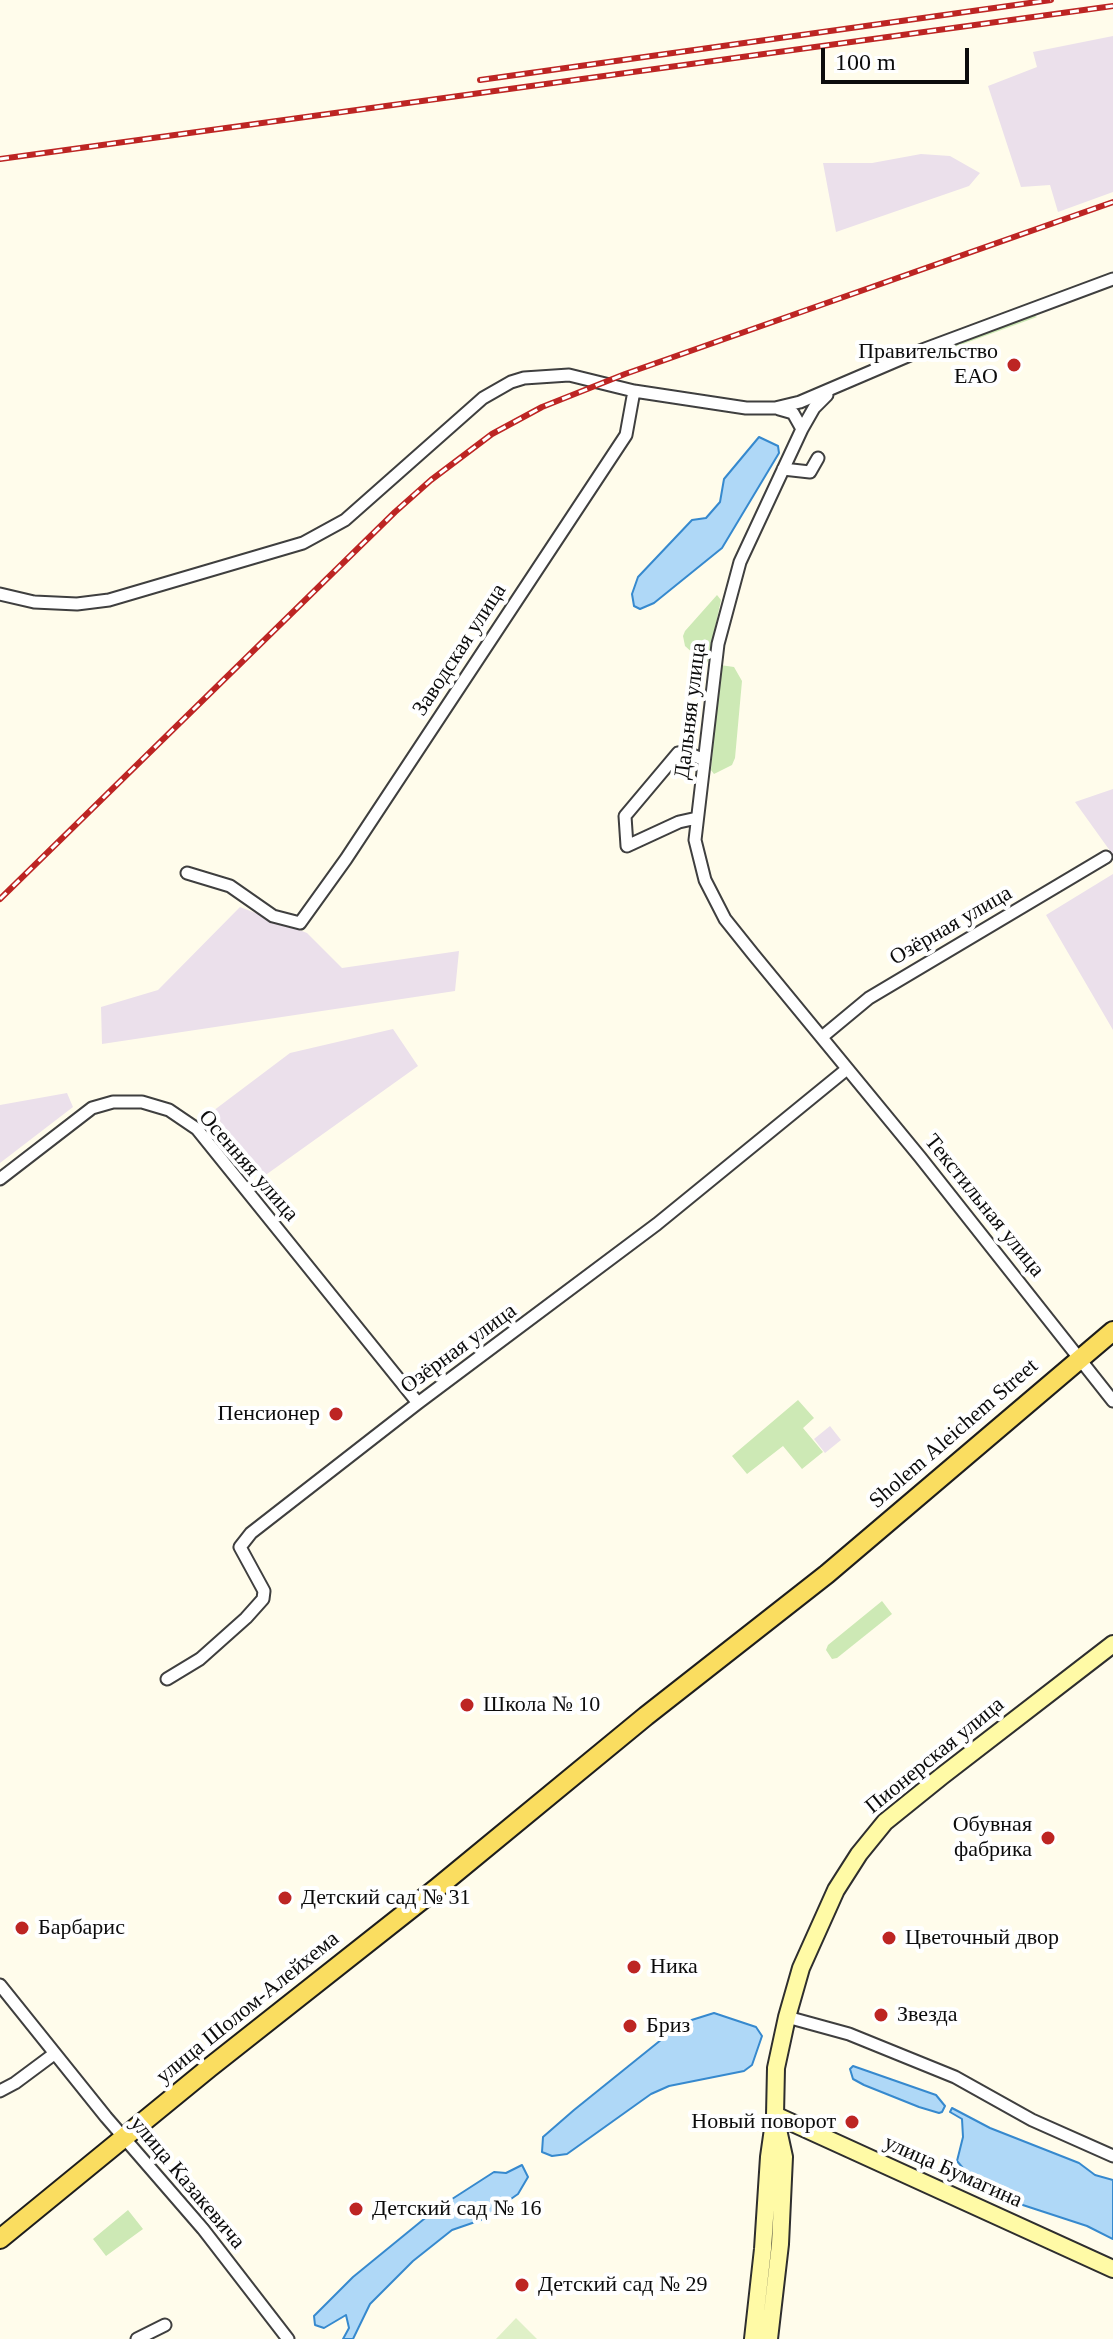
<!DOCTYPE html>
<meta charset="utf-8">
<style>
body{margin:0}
#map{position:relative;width:1113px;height:2339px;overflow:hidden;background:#fffceb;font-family:Georgia,serif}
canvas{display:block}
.scale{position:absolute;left:821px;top:48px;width:148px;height:36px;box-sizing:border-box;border:4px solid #0c0c0c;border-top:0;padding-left:10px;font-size:24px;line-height:28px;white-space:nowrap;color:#0c0c0c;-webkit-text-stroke:6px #fff;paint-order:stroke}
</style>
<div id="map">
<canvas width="1113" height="2339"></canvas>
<div class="scale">100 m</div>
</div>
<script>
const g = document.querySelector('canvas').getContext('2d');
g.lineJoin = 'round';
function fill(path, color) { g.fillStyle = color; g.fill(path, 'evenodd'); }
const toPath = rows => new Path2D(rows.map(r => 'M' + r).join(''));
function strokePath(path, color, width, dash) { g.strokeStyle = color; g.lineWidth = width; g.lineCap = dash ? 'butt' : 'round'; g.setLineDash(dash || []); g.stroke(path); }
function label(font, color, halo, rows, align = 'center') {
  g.font = font + ' Georgia,serif'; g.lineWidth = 8; g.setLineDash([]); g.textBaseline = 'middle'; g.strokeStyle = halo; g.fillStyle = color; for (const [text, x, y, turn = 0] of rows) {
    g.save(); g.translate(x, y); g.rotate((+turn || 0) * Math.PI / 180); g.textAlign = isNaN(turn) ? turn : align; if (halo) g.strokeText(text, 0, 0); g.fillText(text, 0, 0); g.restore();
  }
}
fill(toPath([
 [1113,36,1113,192,1058,212,1050,185,1021,187,988,86,1037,67,1033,52],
 [921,154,950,156,980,173,969,186,836,232,823,163,872,163],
 [1113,789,1113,855,1075,802],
 [1113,874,1113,1030,1046,915],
 [240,907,307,933,342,968,459,951,455,991,102,1044,101,1007,158,990],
 [393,1029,418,1066,260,1179,213,1111,290,1053],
 [67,1093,73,1107,0,1163,0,1105],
 [830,1426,841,1440,825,1453,814,1439]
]), '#ebe0eb');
fill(toPath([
 [1031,314,1037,317,930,356,930,352],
 [717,595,721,600,708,661,705,664,685,646,683,636,685,631],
 [720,665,734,667,742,681,735,758,732,765,714,774,711,770],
 [798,1400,814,1418,803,1428,823,1452,802,1469,783,1446,747,1474,732,1456],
 [882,1601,892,1614,837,1658,832,1659,826,1650,828,1645],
 [128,2210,143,2229,106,2256,93,2239]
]), '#cde9b5');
fill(toPath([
 [516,2318,537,2339,496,2339]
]), '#dff0c7');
const water = toPath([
 [759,437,778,446,779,453,722,548,654,603,640,609,634,606,632,594,638,577,692,520,706,518,720,502,724,479,759,437],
 [714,2013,756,2027,762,2036,752,2065,744,2071,669,2086,651,2094,567,2154,552,2156,542,2152,543,2137,574,2110,682,2023,714,2013],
 [853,2066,936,2095,945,2106,942,2112,939,2113,919,2107,864,2085,853,2079,850,2069,853,2066],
 [952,2108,990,2128,1079,2163,1095,2175,1113,2180,1113,2239,1087,2226,983,2192,957,2161,963,2137,962,2119,950,2112,952,2108],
 [522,2165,528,2177,518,2194,481,2220,452,2230,413,2261,370,2304,353,2339,343,2339,349,2328,346,2315,324,2328,315,2325,314,2316,353,2277,435,2210,494,2172,506,2173,522,2165]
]);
fill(water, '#afd8f7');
strokePath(water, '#3689ce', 2);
const minor = toPath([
 [827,395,814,408,802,429,740,562,718,644,695,840,705,880,725,919,753,954,920,1157,1113,1401],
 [779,409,793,413,802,429],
 [783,469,810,472,818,458],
 [0,594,34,602,77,604,109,600,303,543,345,520,483,398,511,382,524,378,569,375,634,391,746,408,775,408,800,402,917,352,1113,279],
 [697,818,679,822,627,846,625,816,678,753,686,752,704,760],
 [187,873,230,886,273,916,300,923,346,859,626,435,634,391],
 [822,1037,869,998,1106,857],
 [0,1179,92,1108,113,1102,142,1102,169,1110,197,1129,418,1403],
 [167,1679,200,1659,246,1618,263,1599,264,1591,240,1547,251,1533,418,1403,657,1224,847,1069],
 [0,1985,106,2117,203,2229,288,2339],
 [787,2017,849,2034,955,2077,1032,2120,1113,2156],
 [0,2091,15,2083,54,2054],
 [137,2339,165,2325]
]);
const secondary = toPath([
 [775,2115,1113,2269],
 [753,2339,763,2249,769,2157,775,2115,776,2068,787,2017,801,1968,836,1890,859,1854,885,1822,942,1776,1113,1644],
 [769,2339,780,2244,784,2157,777,2125]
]);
const primary = toPath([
 [0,2239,209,2068,437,1888,646,1716,827,1574,1113,1331]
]);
strokePath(minor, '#3f3f3f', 15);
strokePath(secondary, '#2e2e2e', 20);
strokePath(primary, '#1d1d1d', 22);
strokePath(minor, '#fff', 11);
strokePath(secondary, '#fffaa6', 16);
strokePath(primary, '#fadd60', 18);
const rail = toPath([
 [480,80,1051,0],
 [0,159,1113,6],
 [0,899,395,512,431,480,492,434,542,407,625,374,1113,202]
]);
strokePath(rail, '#bd2523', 6);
strokePath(rail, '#fff', 3, [9]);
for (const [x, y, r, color] of [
 [1014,365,8,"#bd2523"],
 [336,1414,8,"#bd2523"],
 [467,1705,8,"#bd2523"],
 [1048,1838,8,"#bd2523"],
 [285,1898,8,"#bd2523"],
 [22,1928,8,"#bd2523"],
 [889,1938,8,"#bd2523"],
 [634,1967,8,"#bd2523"],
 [881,2015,8,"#bd2523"],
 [630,2026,8,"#bd2523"],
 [852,2122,8,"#bd2523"],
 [356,2209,8,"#bd2523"],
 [522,2285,8,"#bd2523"]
]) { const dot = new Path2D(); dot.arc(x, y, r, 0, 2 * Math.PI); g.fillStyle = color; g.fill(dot); strokePath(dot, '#fff', 3); }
label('22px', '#0c0c0c', '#fff', [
 ["Правительство",998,352,"right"],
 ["ЕАО",998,377,"right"],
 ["Пенсионер",320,1414,"right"],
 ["Школа № 10",483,1705],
 ["Обувная",1032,1825,"right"],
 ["фабрика",1032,1850,"right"],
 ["Детский сад № 31",301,1898],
 ["Барбарис",38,1928],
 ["Цветочный двор",905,1938],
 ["Ника",650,1967],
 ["Звезда",897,2015],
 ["Бриз",646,2026],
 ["Новый поворот",836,2122,"right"],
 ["Детский сад № 16",372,2209],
 ["Детский сад № 29",538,2285]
], 'left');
label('22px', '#0c0c0c', '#fff', [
 ["Заводская улица",460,650,-57],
 ["Дальняя улица",691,711,-83],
 ["Озёрная улица",951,926,-30],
 ["Осенняя улица",248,1166,49],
 ["Текстильная улица",984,1206,51],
 ["Озёрная улица",459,1349,-36],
 ["Sholem Aleichem Street",954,1434,-41],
 ["Пионерская улица",935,1756,-39],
 ["улица Шолом-Алейхема",248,2008,-39],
 ["улица Бумагина",953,2172,24],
 ["улица Казакевича",187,2183,50]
]);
</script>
